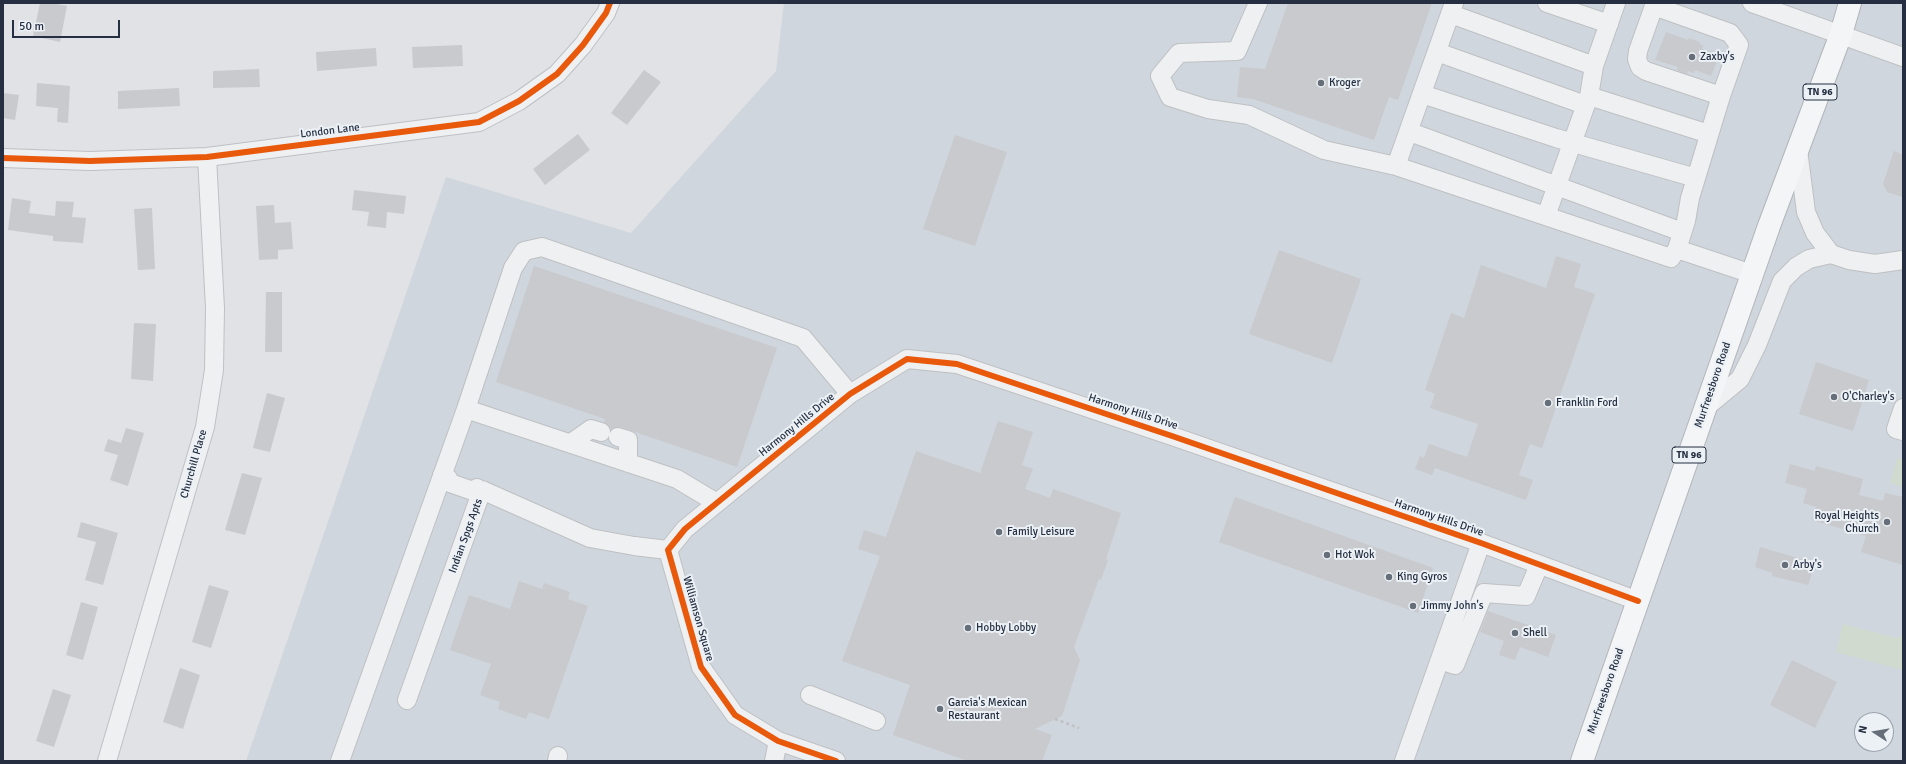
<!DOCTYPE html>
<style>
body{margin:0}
#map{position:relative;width:1906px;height:764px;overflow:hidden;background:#e0e2e5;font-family:Signika,sans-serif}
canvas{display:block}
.frame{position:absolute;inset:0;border:4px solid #252f41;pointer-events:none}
.north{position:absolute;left:1854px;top:712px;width:40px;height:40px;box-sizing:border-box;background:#ecf1f6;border:1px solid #9ca3ae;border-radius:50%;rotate:282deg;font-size:11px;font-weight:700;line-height:16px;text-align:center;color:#252f41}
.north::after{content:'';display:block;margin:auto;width:14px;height:18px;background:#666e7a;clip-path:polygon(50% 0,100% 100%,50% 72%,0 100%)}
.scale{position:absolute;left:12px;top:20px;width:108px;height:18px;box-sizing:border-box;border:2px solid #252f41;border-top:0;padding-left:5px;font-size:12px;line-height:14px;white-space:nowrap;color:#252f41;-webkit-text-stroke:3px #ecf1f6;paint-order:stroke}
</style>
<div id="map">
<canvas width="1906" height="764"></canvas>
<div class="frame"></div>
<div class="north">N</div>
<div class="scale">50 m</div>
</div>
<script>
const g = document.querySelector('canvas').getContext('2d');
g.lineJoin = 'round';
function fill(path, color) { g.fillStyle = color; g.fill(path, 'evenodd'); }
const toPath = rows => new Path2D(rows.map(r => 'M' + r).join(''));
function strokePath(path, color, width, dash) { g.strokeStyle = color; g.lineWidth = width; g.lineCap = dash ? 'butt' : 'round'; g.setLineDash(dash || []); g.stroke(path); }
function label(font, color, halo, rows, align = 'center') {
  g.font = font + ' Signika,sans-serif'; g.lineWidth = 4; g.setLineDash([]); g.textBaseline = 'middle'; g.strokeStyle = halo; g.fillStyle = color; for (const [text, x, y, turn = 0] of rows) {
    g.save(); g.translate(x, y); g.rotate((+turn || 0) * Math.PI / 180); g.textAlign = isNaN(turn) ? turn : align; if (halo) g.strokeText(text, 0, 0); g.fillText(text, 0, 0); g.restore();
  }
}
fill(toPath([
 [784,3,1903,3,1903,761,246,761,446,177,631,233,776,71],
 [1862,720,1886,720,1886,744,1862,744]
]), '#d0d6dd');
fill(toPath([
 [1897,458,1903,460,1903,487,1890,483],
 [1843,624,1896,638,1903,636,1903,670,1836,652]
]), '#d0dacf');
fill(toPath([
 [40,3,52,3,67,6,60,42,33,36],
 [1288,3,1432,3,1398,100,1389,97,1374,140,1253,99,1237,97,1240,67,1265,69],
 [1666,32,1688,40,1689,38,1700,42,1699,44,1703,45,1702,49,1720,54,1711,76,1695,70,1694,73,1688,71,1687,74,1677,70,1678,67,1655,60],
 [462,45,463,66,413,68,412,47],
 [376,48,377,66,317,71,316,52],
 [259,69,260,87,213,88,213,71],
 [644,70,661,82,627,125,611,113],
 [37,83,70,86,68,123,57,122,58,108,36,106],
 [179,88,180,106,118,109,118,91],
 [3,93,19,95,15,120,3,118],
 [578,134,590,150,545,185,533,169],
 [955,135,1007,152,975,246,923,229],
 [1894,151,1903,155,1903,197,1887,192,1883,184],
 [354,190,406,196,404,214,387,212,386,228,367,226,369,212,352,210],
 [12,198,31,201,29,213,55,216,56,201,74,202,72,217,86,218,83,243,53,241,53,236,8,230],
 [274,205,275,223,291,222,293,249,278,250,278,259,259,260,256,206],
 [152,208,155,269,138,270,134,209],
 [1279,250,1361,279,1332,363,1249,334],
 [1556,256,1581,264,1574,287,1595,294,1542,448,1530,444,1519,475,1533,480,1526,500,1435,468,1432,475,1415,469,1420,456,1424,458,1429,444,1467,457,1478,424,1430,408,1435,394,1425,390,1451,313,1464,318,1481,265,1546,288],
 [534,266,777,348,737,467,621,427,611,429,604,422,605,419,496,382],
 [266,292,282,292,282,352,265,352],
 [134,323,156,324,153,381,131,379],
 [1816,362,1869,380,1853,431,1799,414],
 [267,393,285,398,270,452,253,448],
 [998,421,1033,432,1022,465,1033,469,1025,489,1050,498,1053,489,1121,513,1106,559,1108,560,1101,580,1099,579,1074,647,1080,660,1062,716,1035,729,1052,735,1042,761,968,761,893,735,910,685,842,661,880,556,858,549,864,530,886,537,916,451,980,473],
 [126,428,144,433,128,486,110,480,118,455,104,451,108,439,121,443],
 [1790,464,1815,471,1816,466,1863,479,1859,495,1883,501,1885,493,1903,497,1903,565,1861,552,1866,536,1812,520,1816,507,1803,503,1807,489,1785,483],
 [242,473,262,478,245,535,225,530],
 [1235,497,1433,568,1418,613,1219,542],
 [81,522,118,533,103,585,85,580,96,542,77,537],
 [1760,547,1815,563,1808,585,1772,576,1773,573,1755,567],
 [519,581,542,589,544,583,570,592,568,599,588,606,549,719,529,712,526,719,498,709,500,702,480,695,491,664,450,650,469,595,510,609],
 [209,585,229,591,211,648,192,642],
 [81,602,98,607,83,660,66,655],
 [1488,611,1556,635,1548,657,1520,647,1515,660,1499,655,1504,641,1480,632],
 [1792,660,1837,682,1815,728,1770,705],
 [180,668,200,675,183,729,163,722],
 [53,689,71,695,54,747,36,741]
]), '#c8cace');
const minor = toPath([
 [1258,3,1237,51,1179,53,1160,76,1170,97,1208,109,1249,115,1324,150,1396,166,1671,258,1677,249,1686,221,1690,198,1721,96,1739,45,1730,33,1654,6,1638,51,1637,59,1640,67,1646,71,1721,96],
 [1547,3,1609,24],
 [1752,3,1903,57],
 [1451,14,1594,66],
 [1437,52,1585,105],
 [1422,94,1556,138,1696,178],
 [1589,96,1709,134],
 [1410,132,1682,232],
 [1798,150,1806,212,1815,233,1831,254],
 [3,158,90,161,207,157,479,122,519,101,557,74,583,45,606,13,610,3],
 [1396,166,1454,3],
 [1546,216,1589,96,1594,66,1616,3],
 [1677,249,1752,274],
 [1705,408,1740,379,1757,345,1782,281,1796,267,1809,259,1831,254,1849,260,1875,264,1903,260],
 [1903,408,1896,429,1903,431],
 [618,437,628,440,628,463],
 [571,443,591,429,601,432],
 [442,475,448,478,450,483,473,491,477,488],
 [717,503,677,479,466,409,513,268,524,251,542,247,803,338,850,394],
 [668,550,685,529,850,394,907,359,957,364,1172,436,1481,543,1638,601],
 [668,550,701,667,735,715,778,741,836,761],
 [1440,660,1455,665,1484,593,1526,596,1539,565],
 [810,695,876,721],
 [407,700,482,490,590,538,634,546,668,550],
 [107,761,205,427,214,370,215,308,207,157],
 [340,761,466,409],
 [557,761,558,756],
 [774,761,778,741],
 [1404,761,1481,543]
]);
const highway = toPath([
 [1582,761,1769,226,1841,34,1850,3]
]);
strokePath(minor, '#bec0c3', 20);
strokePath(highway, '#b2b5ba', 24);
strokePath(toPath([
 [1055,719,1079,728]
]), '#bfc0c5', 2.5, [3, 3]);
strokePath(minor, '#eff0f2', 18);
strokePath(highway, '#f4f5f6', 22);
strokePath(toPath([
 [3,158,90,161,207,157,479,122,519,101,557,74,583,45,606,13,610,3],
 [836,761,778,741,735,715,701,667,668,550,685,529,850,394,907,359,957,364,1172,436,1481,543,1638,601]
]), '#e8590c', 6);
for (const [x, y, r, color] of [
 [1692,57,4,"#666e7a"],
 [1321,83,4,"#666e7a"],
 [1834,397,4,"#666e7a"],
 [1548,403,4,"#666e7a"],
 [1887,522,4,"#666e7a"],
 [999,532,4,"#666e7a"],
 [1327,555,4,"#666e7a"],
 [1785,565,4,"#666e7a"],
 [1389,577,4,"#666e7a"],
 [1413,606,4,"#666e7a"],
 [968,628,4,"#666e7a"],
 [1515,633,4,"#666e7a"],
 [940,709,4,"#666e7a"]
]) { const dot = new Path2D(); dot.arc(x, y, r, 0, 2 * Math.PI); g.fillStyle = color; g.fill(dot); strokePath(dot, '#ecf1f6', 1.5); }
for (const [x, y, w] of [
 [1820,92,34],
 [1689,455,34]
]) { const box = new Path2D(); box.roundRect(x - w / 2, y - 8, w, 16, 3); g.fillStyle = '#ecf1f6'; g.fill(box); strokePath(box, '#252f41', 1); }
label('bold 10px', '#252f41', null, [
 ["TN 96",1820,92],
 ["TN 96",1689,455]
]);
label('11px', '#252f41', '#ecf1f6', [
 ["Zaxby's",1700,57],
 ["Kroger",1329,83],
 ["O'Charley's",1842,397],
 ["Franklin Ford",1556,403],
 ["Royal Heights",1879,516,"right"],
 ["Church",1879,529,"right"],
 ["Family Leisure",1007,532],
 ["Hot Wok",1335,555],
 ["Arby's",1793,565],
 ["King Gyros",1397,577],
 ["Jimmy John's",1421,606],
 ["Hobby Lobby",976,628],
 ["Shell",1523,633],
 ["Garcia's Mexican",948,703],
 ["Restaurant",948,716]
], 'left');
label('11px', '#252f41', '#ecf1f6', [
 ["London Lane",330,131,-7],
 ["Murfreesboro Road",1713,385,-71],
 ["Harmony Hills Drive",1133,412,18],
 ["Harmony Hills Drive",797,425,-39],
 ["Churchill Place",194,464,-74],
 ["Harmony Hills Drive",1439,518,19],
 ["Indian Spgs Apts",466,536,-70],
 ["Williamson Square",698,619,74],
 ["Murfreesboro Road",1606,691,-71]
]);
</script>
